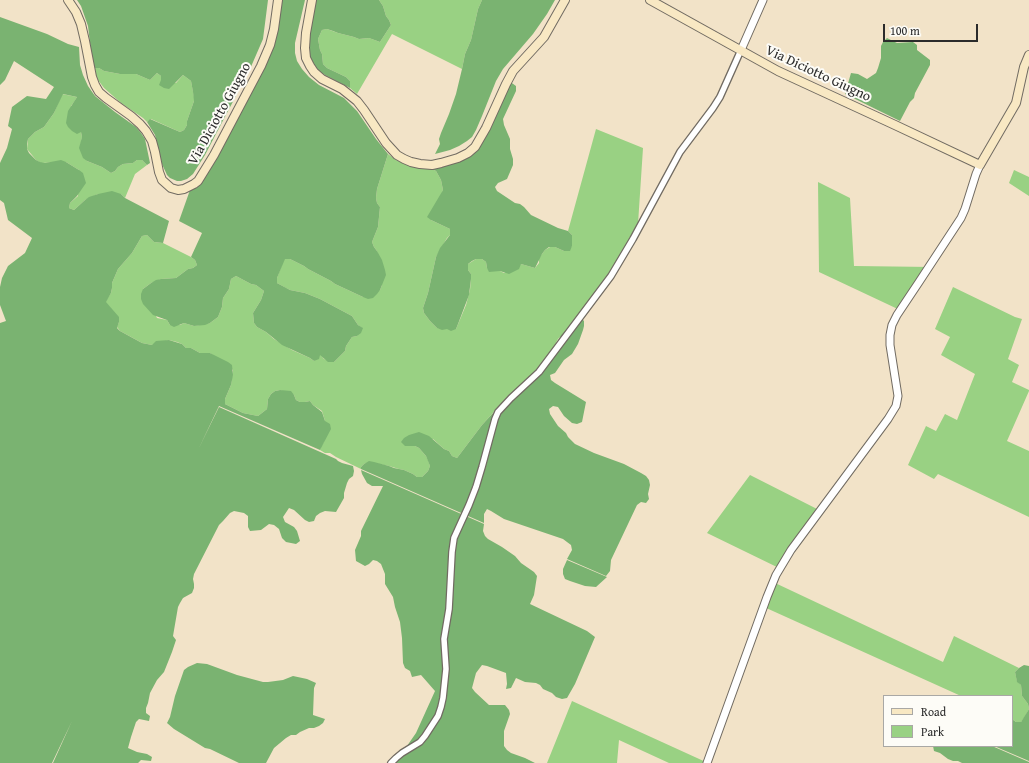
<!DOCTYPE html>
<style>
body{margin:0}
#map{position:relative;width:1029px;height:763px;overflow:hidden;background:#f2e3c8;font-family:"Gentium Book Plus",serif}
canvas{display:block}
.legend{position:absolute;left:883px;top:695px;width:130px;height:52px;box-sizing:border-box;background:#fdfcf7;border:1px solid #a9a8a5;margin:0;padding:5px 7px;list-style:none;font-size:12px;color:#2b2b2b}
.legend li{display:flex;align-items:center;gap:8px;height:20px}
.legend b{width:20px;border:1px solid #a9a8a5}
.scale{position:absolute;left:883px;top:24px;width:95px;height:18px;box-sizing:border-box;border:2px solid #2b2b2b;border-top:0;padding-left:5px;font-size:12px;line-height:14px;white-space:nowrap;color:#2b2b2b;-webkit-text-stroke:3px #fdfcf7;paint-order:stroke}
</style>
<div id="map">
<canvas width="1029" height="763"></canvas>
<ul class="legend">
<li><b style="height:5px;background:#f8e8c3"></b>Road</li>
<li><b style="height:11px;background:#99d183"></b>Park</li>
</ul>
<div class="scale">100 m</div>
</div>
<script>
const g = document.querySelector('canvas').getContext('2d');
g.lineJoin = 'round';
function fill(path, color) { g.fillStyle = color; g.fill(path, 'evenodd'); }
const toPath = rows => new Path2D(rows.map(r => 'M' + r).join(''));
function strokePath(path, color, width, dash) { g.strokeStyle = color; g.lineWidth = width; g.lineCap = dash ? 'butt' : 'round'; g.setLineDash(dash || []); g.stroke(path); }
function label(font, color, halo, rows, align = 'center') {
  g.font = font + ' "Gentium Book Plus",serif'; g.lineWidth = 4; g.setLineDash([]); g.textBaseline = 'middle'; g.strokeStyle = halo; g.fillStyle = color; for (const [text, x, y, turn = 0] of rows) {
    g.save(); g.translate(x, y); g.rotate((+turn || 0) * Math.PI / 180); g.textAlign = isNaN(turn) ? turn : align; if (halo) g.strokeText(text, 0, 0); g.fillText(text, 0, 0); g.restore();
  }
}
fill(toPath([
 [379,0,482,0,478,9,471,40,465,54,462,69,392,34,357,94,350,88,350,81,346,77,327,68,323,64,322,54,320,50,318,39,322,30,327,29,338,33,354,37,359,39,369,38,380,42,391,25,389,20,386,16,383,6],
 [93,68,99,68,104,71,120,74,136,74,150,80,157,73,161,76,161,80,176,83,183,75,191,81,194,97,194,101,187,121,187,125,184,130,180,132,151,119,147,122,143,118,121,103,104,88,98,80],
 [62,94,77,97,74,102,71,106,81,132,82,137,80,148,87,161,102,167,111,173,115,171,118,167,123,164,133,163,137,160,142,160,147,165,135,174,125,198,121,194,98,194,85,200,74,210,69,208,70,203,78,196,79,170,66,162,41,163,36,160,27,149,28,139,35,132,44,127,54,113],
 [596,129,643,148,638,224,610,272,580,317,558,339,539,375,499,406,482,425,457,458,452,456,449,451,444,449,433,439,410,445,415,446,419,448,426,456,428,460,430,466,428,471,422,477,417,477,413,474,404,470,399,469,389,466,369,462,364,464,361,467,361,469,336,457,330,453,325,453,320,450,321,446,324,442,325,421,322,411,313,405,310,401,305,402,300,402,296,400,294,395,280,390,275,391,271,394,268,399,267,409,258,416,243,413,225,404,225,399,231,385,233,370,210,353,200,353,191,348,186,348,182,344,177,342,169,340,152,345,142,343,133,338,120,331,117,327,119,322,112,310,105,302,111,293,112,288,112,283,118,269,132,253,142,236,147,235,154,242,163,243,191,257,195,260,197,265,193,268,188,269,176,278,161,279,151,283,143,289,157,318,167,320,170,325,180,325,184,323,194,326,200,325,210,323,218,317,222,307,223,298,229,289,231,279,236,276,251,284,256,285,264,291,261,300,253,313,254,323,257,327,266,332,274,339,292,350,310,358,314,361,320,354,324,359,334,362,345,351,346,346,352,337,357,336,362,328,358,325,352,316,320,299,305,293,290,290,286,288,277,283,277,278,284,259,290,259,304,266,308,269,331,281,335,284,363,297,380,290,382,285,377,251,374,247,372,242,378,227,380,207,377,203,376,198,377,189,388,154,396,160,415,167,428,167,436,171,441,180,443,190,431,220,450,229,450,235,447,238,436,257,428,293,423,308,424,313,430,321,437,328,447,329,456,329,466,305,470,290,471,279,471,274,468,270,468,264,476,259,482,259,486,262,487,268,494,271,500,271,504,273,521,264,535,268,539,263,539,258,545,250,550,247,555,247,564,251,572,246,572,235,568,231],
 [1014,170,1029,177,1029,196,1009,183],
 [818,182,850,198,854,266,932,267,902,311,819,272],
 [953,287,1015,317,1022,319,1008,359,1019,365,1012,382,1029,390,1029,391,1007,441,1029,451,1029,517,938,474,934,479,908,465,926,426,936,431,945,414,957,420,975,374,941,355,950,337,935,329],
 [750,475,821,511,781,569,707,533],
 [773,582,943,662,954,636,1019,668,1015,672,1017,681,1021,685,1022,696,1028,704,1029,709,1024,718,1021,722,1016,722,1012,719,1012,696,961,696,764,607],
 [572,701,708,763,669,763,619,740,617,763,547,763]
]), '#99d183');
fill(toPath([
 [77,0,268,0,263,39,250,69,205,155,193,174,187,179,181,181,177,181,170,178,167,175,162,164,155,135,147,122,150,119,180,132,184,130,187,125,187,121,194,101,193,92,191,81,183,75,169,89,164,88,159,85,161,80,161,76,157,73,150,80,136,74,120,74,104,71,99,68,93,68,88,26,81,6],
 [280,0,305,0,295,43,295,53,297,61,302,69,309,77,319,85,344,98,357,111,376,139,388,154,377,189,376,198,377,203,380,207,378,227,372,242,374,247,377,251,382,260,385,270,386,275,380,290,377,294,373,298,368,299,363,297,335,284,331,281,308,269,304,266,290,259,285,259,277,278,277,283,290,290,305,293,320,299,352,316,358,325,363,328,361,333,357,336,352,337,346,346,345,351,334,362,328,362,320,355,319,359,314,361,310,358,282,345,266,332,257,327,254,323,253,313,261,300,264,291,256,285,251,284,236,276,231,279,229,289,223,298,222,307,218,317,210,323,205,325,194,326,184,323,174,327,170,325,167,320,153,315,143,304,141,299,141,294,143,289,151,283,156,280,161,279,176,278,188,269,193,268,197,265,195,260,191,257,202,233,179,221,190,190,266,61],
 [316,0,379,0,383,6,386,16,389,20,391,25,380,42,369,38,359,39,354,37,338,33,333,31,327,29,322,30,318,39,320,50,322,54,323,64,327,68,346,77,350,81,350,88,325,75,316,69,308,56,308,37],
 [482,0,555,0,547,14,533,34,503,69,496,81,482,116,476,130,472,137,467,141,459,146,450,150,435,154,440,144,439,139,441,133,449,114,456,94,462,69,465,54,471,40,478,9],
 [0,17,47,34,68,44,79,47,80,65,83,75,88,86,95,96,115,112,136,127,141,133,145,139,150,163,147,165,142,160,137,160,133,163,123,164,118,167,115,171,111,173,102,167,87,161,83,158,79,148,82,137,81,132,77,134,72,131,68,127,66,123,68,111,77,97,63,94,54,113,44,127,35,132,28,139,27,144,27,149,29,153,36,160,40,162,45,163,61,160,66,162,79,170,83,173,86,183,77,196,70,203,69,208,74,210,85,200,89,197,98,194,112,191,121,194,125,198,169,221,163,243,154,242,147,235,142,236,132,253,118,269,112,283,112,288,111,293,106,302,119,317,119,322,117,328,120,331,142,343,152,345,156,341,169,340,182,344,186,348,191,348,200,353,210,353,228,362,232,365,233,375,231,385,225,399,225,404,243,413,258,416,267,409,268,399,271,394,275,391,280,390,291,391,294,395,296,400,300,402,305,402,310,401,313,405,322,412,325,421,330,424,331,429,320,450,219,406,198,450,219,407,336,459,338,461,342,463,353,466,354,471,353,476,349,479,347,483,344,493,344,498,336,512,325,511,320,513,316,516,314,521,309,522,305,520,294,510,289,508,283,517,285,522,294,527,297,531,300,541,296,544,286,542,282,538,279,529,274,525,269,524,261,530,250,531,248,527,248,516,244,513,234,511,230,513,223,521,219,525,194,574,193,579,194,584,194,588,192,593,183,598,180,603,178,607,173,636,176,640,172,652,164,672,157,680,150,693,148,703,146,708,146,713,150,716,149,721,139,719,136,722,131,737,128,748,137,752,147,754,152,757,151,761,141,760,138,763,53,763,72,721,52,763,0,763,0,323,6,321,0,305,0,287,2,278,8,266,25,253,32,238,8,220,4,203,0,200,0,163,7,148,12,129,8,126,12,107,27,96,46,99,54,87,14,61,5,80,0,85],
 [887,38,897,43,913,42,917,45,917,50,930,60,930,65,915,93,914,98,910,102,900,121,845,94,851,73,858,74,867,79,876,73,878,68,881,58,881,46,883,42],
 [509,81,516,86,516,91,503,119,504,125,510,139,510,149,513,159,513,165,507,179,498,183,495,187,497,191,515,203,520,204,524,207,531,215,558,228,568,231,572,235,572,246,570,251,564,251,555,247,549,247,545,250,542,254,535,268,521,264,519,269,509,274,500,271,489,272,487,268,486,262,482,259,476,259,472,261,468,264,468,270,471,274,471,279,469,295,458,324,456,329,451,331,447,329,442,330,437,328,430,321,424,313,423,308,428,293,436,257,440,248,450,235,450,229,431,220,427,217,443,190,441,180,436,171,428,167,475,150],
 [580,317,584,321,584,326,583,330,578,344,572,354,564,360,555,373,550,375,551,380,555,383,586,402,582,422,577,424,572,423,564,416,558,407,553,406,549,409,550,414,558,426,566,433,568,437,575,444,594,453,624,464,641,473,646,476,649,480,650,485,648,494,649,499,646,503,641,502,637,505,611,560,610,571,606,576,567,559,572,550,571,545,563,539,504,519,491,511,487,509,484,514,484,523,361,469,361,467,364,464,369,461,374,462,389,466,394,468,404,470,413,474,417,477,422,477,428,471,430,466,426,456,419,448,415,446,405,446,401,442,404,438,409,435,419,432,429,436,444,449,449,451,452,456,457,458,482,425,492,414,503,403,516,395,552,353,561,335],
 [361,470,484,524,483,531,485,536,488,539,502,547,515,556,521,563,534,572,537,576,534,595,530,604,587,631,595,637,575,684,567,698,562,699,556,697,552,693,543,689,540,685,536,683,525,682,516,678,511,688,506,689,507,684,506,673,487,666,482,665,476,673,472,688,475,692,489,705,505,705,509,710,510,714,504,731,504,746,507,750,511,753,525,758,535,763,392,763,400,756,416,733,435,691,421,675,412,677,410,671,405,668,403,663,402,638,400,622,395,607,393,597,385,584,385,574,381,564,377,561,373,560,369,564,365,566,356,561,355,550,361,536,361,531,383,486,372,486,367,483,362,474],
 [567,560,607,577,596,587,585,586,570,581,565,579,563,574,563,569],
 [197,663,207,664,237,675,263,682,268,682,283,680,293,676,307,679,316,683,314,688,313,715,325,719,323,723,319,726,314,728,309,728,300,732,296,735,291,735,286,738,274,748,266,763,239,763,210,749,205,748,174,729,167,723,170,717,175,696,184,670,188,667],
 [1024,665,1029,666,1029,761,994,746,1012,746,1012,719,1016,722,1021,722,1029,709,1028,704,1022,696,1021,685,1017,682,1015,672,1019,668],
 [933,746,992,746,1029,762,1029,763,962,763,958,761,953,761,948,759,940,753,934,751]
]), '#7ab371');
const minor = toPath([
 [391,763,396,758,402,753,420,742,425,736,438,716,441,707,443,698,446,669,444,639,449,609,452,552,454,538,469,505,476,487,482,467,495,419,498,412,511,398,539,372,611,276,633,239,680,152,713,108,720,97,741,50]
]);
const tertiary = toPath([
 [741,50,763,0],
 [707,763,767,597,776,575,791,550,888,419,896,406,898,396,890,345,890,335,892,325,897,315,919,282,961,218,965,209,976,174,980,165]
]);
const secondary = toPath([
 [68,0,76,12,81,24,85,41,92,77,95,85,99,92,106,98,131,116,140,124,146,131,152,141,155,152,159,172,162,180,171,188,178,190,184,189,194,184,198,181,214,155,261,66,270,45,274,29,278,0],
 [312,0,306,33,305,48,306,58,310,66,314,72,322,79,342,89,357,101,364,110,386,143,397,155,404,159,411,162,420,164,432,165,441,163,458,158,468,153,475,147,486,128,506,84,513,71,544,37,565,0],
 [650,0,778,71,895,125,980,165,1016,103,1024,67,1029,55]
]);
strokePath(minor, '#716b62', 8);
strokePath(tertiary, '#716b62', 9);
strokePath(secondary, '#716b62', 10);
strokePath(minor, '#fff', 5.5);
strokePath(tertiary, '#fff', 7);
strokePath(secondary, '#f8e8c3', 8);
label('14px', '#2b2b2b', '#fdfcf7', [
 ["Via Diciotto Giugno",818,74,25],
 ["Via Diciotto Giugno",220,114,-61]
]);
</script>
